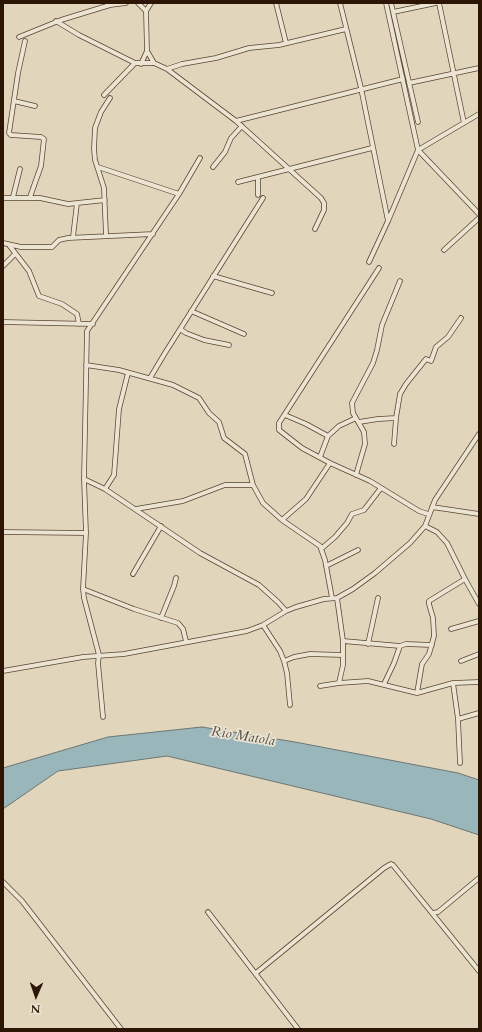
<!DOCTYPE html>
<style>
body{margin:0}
#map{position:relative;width:482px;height:1032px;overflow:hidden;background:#e1d6bb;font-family:Cardo,serif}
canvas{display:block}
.frame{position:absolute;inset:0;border:4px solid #2c1503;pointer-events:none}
.north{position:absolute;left:16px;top:976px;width:40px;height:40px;-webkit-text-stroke:3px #ece4d3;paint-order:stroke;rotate:182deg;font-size:11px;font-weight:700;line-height:16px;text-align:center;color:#2c1503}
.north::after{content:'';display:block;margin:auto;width:14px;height:18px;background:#2c1503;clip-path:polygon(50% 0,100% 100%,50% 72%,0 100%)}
</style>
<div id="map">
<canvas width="482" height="1032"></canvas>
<div class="frame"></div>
<div class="north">N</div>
</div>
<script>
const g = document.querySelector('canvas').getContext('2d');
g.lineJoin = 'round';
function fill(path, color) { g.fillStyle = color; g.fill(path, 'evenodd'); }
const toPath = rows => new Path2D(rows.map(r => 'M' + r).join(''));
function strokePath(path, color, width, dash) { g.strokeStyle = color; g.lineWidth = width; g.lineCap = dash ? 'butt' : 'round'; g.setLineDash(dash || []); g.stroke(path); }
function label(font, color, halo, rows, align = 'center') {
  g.font = font + ' Cardo,serif'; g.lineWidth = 3.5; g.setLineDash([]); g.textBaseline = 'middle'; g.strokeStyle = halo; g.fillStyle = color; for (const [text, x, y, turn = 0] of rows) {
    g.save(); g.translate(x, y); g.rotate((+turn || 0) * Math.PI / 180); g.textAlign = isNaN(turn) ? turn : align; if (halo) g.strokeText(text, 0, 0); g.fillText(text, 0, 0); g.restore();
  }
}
const water = toPath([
 [202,727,295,742,458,773,479,780,479,835,431,819,167,756,58,771,3,809,3,768,108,737,202,727]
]);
fill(water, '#99b6bb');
strokePath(water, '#6d7671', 1);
const minor = toPath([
 [138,3,146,11],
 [276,3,286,43],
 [340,3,361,88,388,221],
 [386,3,418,150,479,214],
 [391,3,418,122],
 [439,3,464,123],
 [393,12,436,3],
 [56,21,79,35,135,63],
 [19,37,61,20,110,5,126,3],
 [25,41,18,73,9,133,11,135,41,137,44,139,41,166,30,197],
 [147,51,154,63],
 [141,64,147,51,146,11,151,3],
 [167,69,182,64,216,58,249,48,279,45,346,29],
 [409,83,479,68],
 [104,95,135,63,154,63,167,69,236,121,321,198,324,203,324,210,315,229],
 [14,101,35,106],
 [236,121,403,79],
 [98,167,179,194],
 [213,167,225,152,231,138,242,126],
 [258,177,258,195],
 [238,182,372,148],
 [13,197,20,169],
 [3,198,40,198,68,204,105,200],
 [106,235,104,188,95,160,94,149,95,128,101,112,110,98],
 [73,237,77,203],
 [3,243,21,247,52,247,59,240,68,238,153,234],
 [9,245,29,271,39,296,62,304,77,314,79,324],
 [444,250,479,218],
 [369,262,388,221,418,150,479,114],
 [3,266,15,254],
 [379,268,279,423,279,430,302,448,330,463,370,481,419,511,428,514],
 [213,276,272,293],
 [191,311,244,334],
 [3,322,93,324],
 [180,329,186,333,204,340,229,345],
 [86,365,119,370,173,385,199,398,209,413,219,422,224,438,245,454,253,485,263,503,282,520,320,546,325,560,332,598],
 [150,378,165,353,263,198],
 [285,415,306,424,328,436],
 [396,418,400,394,406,384,426,359,431,361,436,347,448,337,461,318],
 [359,422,378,419,396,418,394,444],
 [320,457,328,436,339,426,356,418],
 [356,475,365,444,364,432,353,413,352,403,373,363,377,350,382,325,400,281],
 [84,479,105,489,200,553,259,585,278,602,286,611],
 [105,489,114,475,119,409,128,373],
 [432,507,479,514],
 [136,509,183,501,225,485,253,485],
 [282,520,306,499,330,463],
 [425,526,437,532,447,543,465,579,479,604],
 [3,532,86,533],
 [321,549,335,537,347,523,352,514,364,510,381,488],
 [326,566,358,550],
 [133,574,161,526],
 [83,589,134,609,178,623,183,629,186,641],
 [337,598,343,641,343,665,339,683],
 [161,618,174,586,176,578],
 [263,625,280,651,284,661,287,673,290,705],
 [451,629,479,621],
 [343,641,400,646,406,644,432,645],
 [368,644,378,598],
 [284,661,294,657,310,654,343,655],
 [461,661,479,654],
 [3,671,83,657,124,654,247,631,263,625,286,611,296,607,324,599,337,598,353,589,375,573,410,543,418,534,425,526,435,500,479,434],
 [453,683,458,719,460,763],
 [384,684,394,663,400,646],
 [320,686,339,683,368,681,417,693,453,683,479,682],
 [417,693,422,664,429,654,434,636,433,618,429,604,429,601,465,579],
 [103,717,98,663,99,655,84,598,83,589,86,533,84,479,87,331,179,194,200,158],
 [458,719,479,713],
 [3,882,22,901,121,1029],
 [208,912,298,1029],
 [433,913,438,912,479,878],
 [256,973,384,868,391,864,393,865,479,971]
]);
strokePath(minor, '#594531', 5.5);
strokePath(minor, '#ece4d3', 4);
label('italic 14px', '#524d43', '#ece4d3', [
 ["Rio Matola",243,737,9]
]);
</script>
